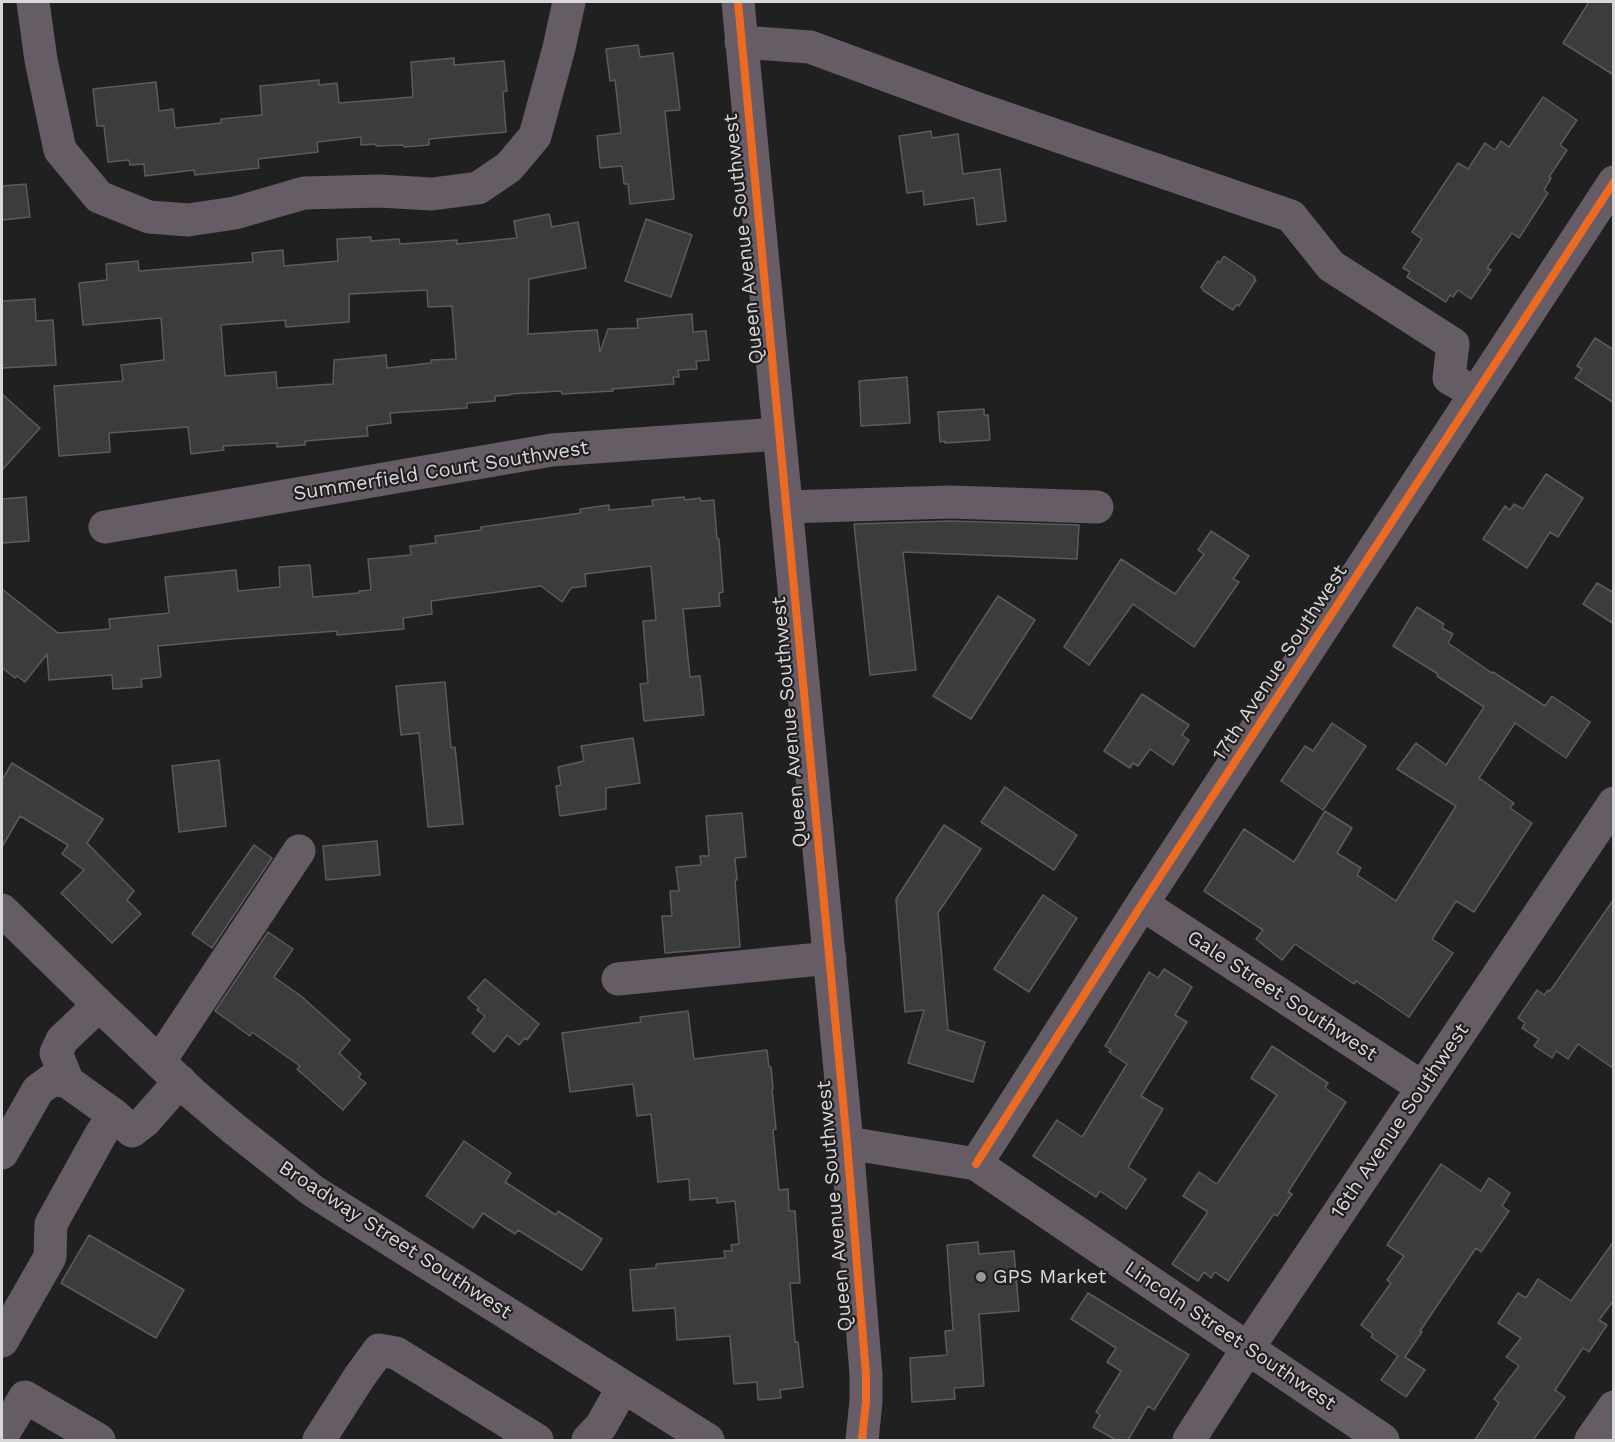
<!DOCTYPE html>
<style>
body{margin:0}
#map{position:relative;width:1615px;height:1442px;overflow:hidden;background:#212020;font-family:"Work Sans",sans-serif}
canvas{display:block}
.frame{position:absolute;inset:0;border:3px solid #d9d8d8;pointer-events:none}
</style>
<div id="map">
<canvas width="1615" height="1442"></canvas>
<div class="frame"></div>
</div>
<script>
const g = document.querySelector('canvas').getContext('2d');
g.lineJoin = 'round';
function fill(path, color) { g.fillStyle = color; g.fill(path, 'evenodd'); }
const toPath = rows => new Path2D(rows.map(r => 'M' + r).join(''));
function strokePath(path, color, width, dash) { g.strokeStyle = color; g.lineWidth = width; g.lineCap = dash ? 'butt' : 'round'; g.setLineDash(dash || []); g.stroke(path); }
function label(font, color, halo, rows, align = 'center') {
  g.font = font + ' "Work Sans",sans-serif'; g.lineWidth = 4.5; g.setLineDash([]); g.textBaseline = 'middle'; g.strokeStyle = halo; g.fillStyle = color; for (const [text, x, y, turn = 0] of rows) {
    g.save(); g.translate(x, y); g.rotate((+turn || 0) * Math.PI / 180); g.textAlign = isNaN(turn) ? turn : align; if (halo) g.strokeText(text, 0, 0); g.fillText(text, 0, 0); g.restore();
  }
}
const building = toPath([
 [1589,2,1614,2,1614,75,1563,43,1589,2],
 [638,45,640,57,673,53,680,110,665,111,674,199,630,204,628,184,624,184,622,166,600,168,597,136,621,133,615,80,610,81,606,49,638,45],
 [454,58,454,65,504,61,507,91,503,92,506,132,429,139,429,145,404,147,403,145,376,146,376,144,361,145,361,137,317,142,318,152,258,159,259,168,195,175,194,170,145,176,144,164,130,165,129,160,108,162,104,126,97,126,93,89,156,82,159,111,173,109,175,128,221,123,221,119,262,115,260,86,319,80,319,85,337,83,339,103,413,97,411,62,454,58],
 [1543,97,1577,120,1560,145,1567,150,1549,177,1551,178,1544,190,1548,193,1519,238,1512,233,1487,268,1491,270,1471,299,1458,290,1453,297,1450,295,1446,302,1407,277,1410,272,1403,268,1422,239,1412,232,1458,163,1468,169,1485,143,1495,150,1501,141,1509,147,1543,97],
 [931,131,932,138,958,134,963,174,1000,169,1006,221,977,225,974,198,924,205,923,191,907,193,899,136,931,131],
 [26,184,30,217,2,220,2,186,26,184],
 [549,214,552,227,578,222,586,268,529,279,528,334,597,330,600,352,608,329,638,328,637,319,692,314,693,332,706,331,709,360,696,361,697,369,678,370,679,377,673,377,674,384,612,389,613,391,562,394,561,391,510,394,510,395,495,396,495,401,467,403,467,408,390,413,391,423,367,426,368,436,305,441,305,445,277,447,277,443,223,446,224,450,191,454,188,427,109,433,110,452,59,456,54,386,123,381,121,365,164,360,161,318,83,325,79,283,107,280,106,264,138,261,139,271,253,262,252,253,283,250,284,266,338,261,337,239,371,237,371,241,399,239,400,244,457,240,457,244,517,238,514,221,549,214],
 [427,290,428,307,452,306,456,359,431,360,431,363,387,368,386,355,334,360,333,384,277,388,276,372,225,376,221,325,285,320,286,327,349,322,349,294,427,290],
 [646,219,692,235,671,297,625,281,646,219],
 [1224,256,1255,277,1254,279,1256,280,1239,306,1237,304,1233,310,1204,291,1201,287,1218,261,1220,263,1224,256],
 [35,299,36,321,53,320,56,365,2,368,2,301,35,299],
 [1595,338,1614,350,1614,403,1575,378,1582,369,1577,366,1595,338],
 [907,377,910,423,861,426,859,381,907,377],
 [2,394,40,428,2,470,2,394],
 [984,409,984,415,988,415,990,440,945,443,945,441,940,442,938,412,984,409],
 [1546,474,1583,498,1558,537,1550,532,1527,568,1483,539,1505,506,1510,510,1514,504,1523,509,1546,474],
 [26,497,29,541,2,543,2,499,26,497],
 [684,497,685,500,700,498,701,501,714,500,717,539,719,539,723,592,719,593,720,606,683,609,690,677,700,676,704,715,644,721,640,684,648,683,643,621,656,620,651,566,585,574,586,586,571,588,562,602,541,586,431,601,432,614,403,618,404,629,337,635,337,631,232,639,158,646,161,677,141,679,142,687,113,689,112,675,49,680,47,654,25,682,17,676,15,678,2,668,2,589,58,633,110,629,109,619,169,613,165,577,236,570,238,591,280,587,279,567,310,565,313,597,359,593,359,591,371,590,368,559,411,555,410,546,436,543,435,536,481,530,481,527,581,513,580,509,609,505,609,510,653,506,652,500,684,497],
 [950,521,1079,525,1077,559,903,552,916,670,870,675,854,524,950,521],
 [1211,531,1249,556,1233,579,1239,582,1194,647,1133,604,1089,665,1064,647,1121,559,1175,594,1204,554,1198,550,1211,531],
 [1597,583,1614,593,1614,624,1583,604,1597,583],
 [998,596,1035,620,971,719,933,696,998,596],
 [1417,607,1444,624,1442,628,1453,634,1448,643,1492,673,1493,672,1545,706,1552,696,1590,722,1566,758,1515,723,1479,778,1514,803,1510,808,1532,823,1474,912,1456,901,1432,939,1453,953,1409,1017,1356,981,1354,984,1295,944,1282,960,1256,939,1263,930,1204,891,1244,829,1294,862,1325,811,1352,828,1337,853,1361,868,1357,875,1396,901,1456,806,1397,769,1416,743,1446,765,1484,707,1437,676,1438,674,1393,646,1417,607],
 [445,682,451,748,455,747,463,824,428,827,419,733,401,735,396,686,445,682],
 [1142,694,1189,725,1182,735,1189,740,1173,765,1150,749,1138,766,1133,763,1130,768,1104,751,1142,694],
 [1332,723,1366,746,1323,810,1281,781,1305,746,1313,751,1332,723],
 [633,738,640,783,606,788,606,809,560,816,556,786,561,785,558,767,584,761,581,746,633,738],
 [219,760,226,826,179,832,172,766,219,760],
 [12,763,103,819,87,843,134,891,127,900,141,914,112,943,61,893,84,870,62,854,68,845,20,816,2,847,2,780,12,763],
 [1005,787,1077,835,1054,870,981,822,1005,787],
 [742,813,746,857,735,858,737,880,735,880,740,947,665,953,662,916,672,916,670,891,679,891,676,867,701,865,700,856,709,856,706,816,742,813],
 [944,825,981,849,938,913,948,1030,985,1042,973,1082,908,1063,924,1010,905,1012,896,899,944,825],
 [377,841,380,875,326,880,323,846,377,841],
 [254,845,272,858,212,948,192,934,254,845],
 [1043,895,1077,918,1029,992,994,969,1043,895],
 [1614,899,1614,1069,1578,1044,1568,1059,1556,1051,1552,1058,1534,1046,1539,1039,1522,1028,1525,1023,1518,1018,1537,990,1544,995,1548,990,1550,991,1614,899],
 [268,932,293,949,274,977,301,996,350,1040,339,1053,361,1074,358,1077,366,1083,343,1110,297,1069,300,1066,252,1032,250,1036,215,1011,268,932],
 [1164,969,1192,987,1175,1015,1187,1022,1141,1096,1163,1109,1128,1167,1146,1179,1126,1209,1100,1191,1096,1197,1033,1156,1057,1120,1082,1137,1127,1064,1109,1052,1111,1050,1105,1046,1149,972,1158,978,1164,969],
 [485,979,539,1024,527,1040,525,1038,519,1045,507,1035,494,1052,472,1033,485,1016,477,1010,479,1008,468,998,485,979],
 [688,1011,694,1059,767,1050,769,1067,771,1067,773,1089,772,1089,776,1129,773,1130,779,1190,788,1189,789,1211,795,1211,800,1283,790,1283,795,1342,798,1342,803,1387,780,1390,781,1398,758,1400,757,1382,734,1384,730,1336,677,1340,675,1308,633,1311,630,1270,656,1268,656,1264,725,1258,724,1251,732,1251,731,1245,739,1244,735,1201,717,1203,717,1198,690,1200,689,1179,658,1182,651,1114,637,1116,633,1084,570,1092,562,1033,641,1022,640,1017,688,1011],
 [1272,1046,1328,1083,1325,1088,1346,1102,1288,1192,1292,1194,1277,1216,1274,1214,1228,1281,1215,1272,1211,1278,1204,1272,1198,1281,1172,1264,1208,1212,1183,1196,1199,1172,1217,1184,1277,1095,1251,1078,1272,1046],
 [464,1141,511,1173,505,1182,556,1215,558,1211,602,1239,582,1270,518,1230,515,1234,483,1213,473,1228,426,1196,464,1141],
 [1441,1164,1481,1191,1489,1178,1510,1193,1502,1206,1509,1211,1481,1252,1476,1248,1420,1331,1422,1332,1405,1357,1425,1370,1406,1397,1381,1380,1398,1356,1371,1337,1373,1334,1361,1325,1391,1283,1387,1280,1404,1256,1387,1245,1441,1164],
 [89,1235,184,1290,156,1338,61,1283,89,1235],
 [1614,1241,1614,1300,1599,1320,1607,1325,1589,1352,1583,1348,1555,1390,1565,1397,1533,1440,1475,1440,1499,1403,1494,1399,1519,1366,1506,1357,1521,1338,1498,1323,1518,1293,1526,1298,1538,1279,1571,1301,1614,1241],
 [978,1242,979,1254,1014,1251,1019,1311,979,1314,984,1386,954,1388,955,1399,912,1402,910,1358,947,1355,945,1331,953,1330,947,1245,978,1242],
 [1088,1293,1189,1355,1154,1410,1148,1406,1128,1440,1116,1440,1093,1427,1100,1415,1096,1412,1121,1371,1107,1362,1116,1348,1071,1319,1088,1293]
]);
fill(building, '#3d3c3c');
strokePath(building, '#5c5b5b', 1.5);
strokePath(toPath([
 [33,2,41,60,60,150,99,197,149,217,188,220,235,213,304,193,379,191,432,194,478,188,509,167,535,136,559,48,569,2],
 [741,42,810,47,970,106,1291,216,1331,266,1453,344,1449,378,1475,393],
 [786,507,950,502,1097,507],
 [105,527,552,450,779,434],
 [1142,904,1422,1087],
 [2,910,99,1005,193,1094,233,1128,313,1191,708,1440],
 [618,979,830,958],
 [159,1062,299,851],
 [68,1082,56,1053,62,1040,99,1005],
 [114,1115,132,1131,145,1121,180,1081],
 [847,1143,976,1164,1383,1440],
 [2,1153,38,1090,53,1079,68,1082,114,1115,101,1134,51,1224,50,1257,2,1341],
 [976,1164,1142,904,1614,182],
 [2,1436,25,1397,99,1440],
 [319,1440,360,1376,379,1350,396,1353,537,1440],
 [588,1440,601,1426,623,1387],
 [1189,1440,1248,1348,1614,803],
 [1591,1440,1614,1407]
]), '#665c66', 33);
strokePath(toPath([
 [738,2,847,1143,866,1374,866,1401,862,1440]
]), '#685c67', 33);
strokePath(toPath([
 [738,2,847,1143,866,1374,866,1401,862,1440],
 [976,1164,1142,904,1614,182]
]), '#ed6a23', 8);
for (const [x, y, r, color] of [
 [981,1277,6,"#999898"]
]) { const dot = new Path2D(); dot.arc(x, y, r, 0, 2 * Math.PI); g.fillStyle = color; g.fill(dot); strokePath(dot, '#221f20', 2); }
label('20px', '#d9d8d8', '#221f20', [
 ["Queen Avenue Southwest",744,239,-96],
 ["Summerfield Court Southwest",441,471,-9],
 ["17th Avenue Southwest",1280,663,-57],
 ["Queen Avenue Southwest",790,722,-95],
 ["Gale Street Southwest",1282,996,33],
 ["16th Avenue Southwest",1400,1121,-56],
 ["Queen Avenue Southwest",835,1206,-95],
 ["Broadway Street Southwest",395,1240,33],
 ["Lincoln Street Southwest",1230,1336,34]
]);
label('20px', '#d9d8d8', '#221f20', [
 ["GPS Market",993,1277]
], 'left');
</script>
